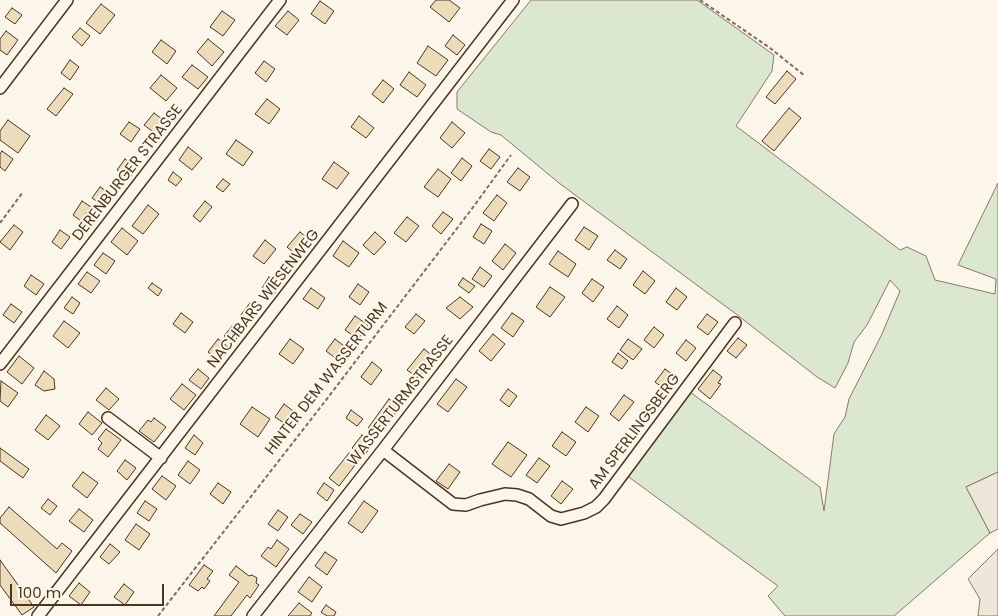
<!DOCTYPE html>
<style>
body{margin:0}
#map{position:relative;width:998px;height:616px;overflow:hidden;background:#fbf6e9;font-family:Poppins,sans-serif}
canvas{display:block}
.scale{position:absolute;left:10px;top:584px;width:154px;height:22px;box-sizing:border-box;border:2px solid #4a3520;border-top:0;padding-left:6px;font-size:15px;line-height:18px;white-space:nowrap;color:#4a3520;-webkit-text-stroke:4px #fbf6e9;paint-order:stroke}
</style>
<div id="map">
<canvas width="998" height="616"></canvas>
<div class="scale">100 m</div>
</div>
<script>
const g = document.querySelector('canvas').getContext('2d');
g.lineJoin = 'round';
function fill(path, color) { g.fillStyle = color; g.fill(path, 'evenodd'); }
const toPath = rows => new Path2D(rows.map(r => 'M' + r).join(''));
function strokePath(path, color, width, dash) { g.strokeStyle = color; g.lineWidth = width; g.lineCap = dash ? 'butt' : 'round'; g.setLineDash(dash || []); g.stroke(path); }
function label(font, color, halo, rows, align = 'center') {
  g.font = font + ' Poppins,sans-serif'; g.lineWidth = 4; g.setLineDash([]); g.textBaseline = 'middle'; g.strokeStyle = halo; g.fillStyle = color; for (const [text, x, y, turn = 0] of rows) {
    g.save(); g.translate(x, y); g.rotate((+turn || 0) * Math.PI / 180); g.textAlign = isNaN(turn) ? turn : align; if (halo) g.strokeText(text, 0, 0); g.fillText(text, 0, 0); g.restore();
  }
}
const green = toPath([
 [531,0,697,0,774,55,772,71,736,126,900,250,907,247,926,256,935,280,995,294,996,279,958,265,998,183,998,472,966,487,990,533,894,616,785,616,768,596,778,586,626,475,690,392,820,487,824,511,834,434,845,417,849,399,882,334,900,291,890,280,867,325,854,342,848,363,835,388,817,377,736,314,559,183,501,135,491,132,457,109,457,92,531,0]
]);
fill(green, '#dce7d0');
strokePath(green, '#887966', 1);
const parking = toPath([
 [998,472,998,529,990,533,966,487,998,472],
 [998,549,998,616,978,616,980,599,968,579,998,549]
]);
fill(parking, '#ede7d9');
strokePath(parking, '#887966', 1);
const building = toPath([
 [436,0,449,0,460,8,449,22,430,7,436,0],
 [320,1,334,11,325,24,311,14,320,1],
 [101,4,115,15,100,34,86,23,101,4],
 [12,8,22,15,15,24,5,17,12,8],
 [222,11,235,20,223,36,210,27,222,11],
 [288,11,299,20,287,35,275,26,288,11],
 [80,28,90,36,82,46,72,37,80,28],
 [6,31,18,40,7,55,0,50,0,39,6,31],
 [453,35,465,45,457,55,445,46,453,35],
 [208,39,224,52,212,66,197,52,208,39],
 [161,40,176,51,167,64,152,52,161,40],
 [428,46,448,60,436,76,417,63,428,46],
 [70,60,79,67,70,80,61,73,70,60],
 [264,61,275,69,266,82,255,73,264,61],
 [192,65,208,77,198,89,182,77,192,65],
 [787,71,796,79,775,104,766,97,787,71],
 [409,72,426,85,417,97,400,85,409,72],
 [161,75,177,88,166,101,150,88,161,75],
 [383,80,394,89,383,103,372,94,383,80],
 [64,88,73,94,56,116,47,109,64,88],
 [267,99,280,109,269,124,255,114,267,99],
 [789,108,801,118,774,151,762,141,789,108],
 [154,113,166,122,156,134,144,125,154,113],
 [359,116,374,128,366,138,351,127,359,116],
 [8,120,30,136,18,153,0,140,0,131,8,120],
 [129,122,140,129,131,142,120,134,129,122],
 [452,122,465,133,452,148,440,138,452,122],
 [236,140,253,152,243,166,226,154,236,140],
 [188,147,202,158,192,170,179,160,188,147],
 [489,149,500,157,491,169,480,161,489,149],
 [2,151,13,159,5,171,0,167,0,154,2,151],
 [462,158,472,166,461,181,451,173,462,158],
 [125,159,137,168,129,179,117,170,125,159],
 [334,162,349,173,337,189,322,179,334,162],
 [518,168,530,177,520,191,507,182,518,168],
 [438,169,451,179,438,197,424,187,438,169],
 [173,172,182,179,176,186,168,180,173,172],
 [223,179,230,184,223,192,216,187,223,179],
 [100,187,110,193,102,205,92,198,100,187],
 [497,195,507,203,494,221,483,213,497,195],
 [82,201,91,207,81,221,73,215,82,201],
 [205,201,212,207,200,222,193,216,205,201],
 [148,205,159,214,143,234,132,226,148,205],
 [443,212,453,219,441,234,432,226,443,212],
 [407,217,419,226,406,242,394,233,407,217],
 [481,224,492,231,484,244,473,237,481,224],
 [14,225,23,232,10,250,0,242,14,225],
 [584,227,598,236,589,250,575,240,584,227],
 [122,228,138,241,127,255,111,242,122,228],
 [60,230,70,237,61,249,52,242,60,230],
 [300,232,312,242,299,257,287,247,300,232],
 [375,232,386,242,374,255,363,245,375,232],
 [265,240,276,249,264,264,253,256,265,240],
 [343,241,359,253,349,267,333,256,343,241],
 [505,244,516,253,503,270,492,261,505,244],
 [615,250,627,259,620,269,607,260,615,250],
 [558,251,576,264,568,277,549,264,558,251],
 [103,253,115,261,106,274,94,265,103,253],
 [480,267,492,276,484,287,472,279,480,267],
 [643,271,655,281,645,294,633,285,643,271],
 [87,272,100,281,91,293,78,284,87,272],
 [31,275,44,284,36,295,24,286,31,275],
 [269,277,280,285,273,296,262,288,269,277],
 [463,278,475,286,469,293,458,285,463,278],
 [592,279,604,287,593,302,582,293,592,279],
 [152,283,162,290,158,296,148,288,152,283],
 [358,284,369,292,360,305,349,297,358,284],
 [550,287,565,297,550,317,536,307,550,287],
 [311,288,325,298,318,309,303,299,311,288],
 [676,288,687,297,677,310,666,302,676,288],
 [72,297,80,303,73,314,64,308,72,297],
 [460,297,473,307,460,319,446,308,460,297],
 [250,303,259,310,249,323,240,316,250,303],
 [11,304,22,312,14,323,3,315,11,304],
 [617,306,628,315,619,328,607,319,617,306],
 [181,313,193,322,185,333,173,324,181,313],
 [512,313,524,321,513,337,501,328,512,313],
 [416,314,425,321,414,334,405,327,416,314],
 [707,314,718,322,708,335,697,327,707,314],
 [355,316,368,325,358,339,345,330,355,316],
 [64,321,80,333,68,348,53,336,64,321],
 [232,326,241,333,233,343,224,336,232,326],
 [654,327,664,335,654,348,644,340,654,327],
 [493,334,505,344,491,361,479,351,493,334],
 [738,338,747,345,736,358,727,351,738,338],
 [218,339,228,347,218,360,208,352,218,339],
 [290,339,304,349,293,364,279,354,290,339],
 [335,339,348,349,339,361,326,351,335,339],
 [628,339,642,349,633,360,620,350,628,339],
 [686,340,696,348,686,361,676,353,686,340],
 [424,349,434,357,418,378,407,370,424,349],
 [618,353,628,361,622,369,612,362,618,353],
 [19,356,34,368,22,384,7,372,19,356],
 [372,362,382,370,371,385,361,377,372,362],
 [198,369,209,378,201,389,189,380,198,369],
 [665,369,676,377,666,390,655,382,665,369],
 [713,370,722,377,718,383,721,384,710,399,698,389,713,370],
 [44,371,54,379,55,389,44,391,35,385,44,371],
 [456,379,467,387,448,412,437,404,456,379],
 [1,381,18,393,8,407,0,401,1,381],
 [182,384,196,395,184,410,170,399,182,384],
 [106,388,119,399,109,410,96,400,106,388],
 [508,389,517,396,509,407,500,400,508,389],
 [624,395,634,402,619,421,610,414,624,395],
 [389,399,400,407,378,436,368,428,389,399],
 [284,404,293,411,284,423,275,417,284,404],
 [252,407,270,419,258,437,240,424,252,407],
 [586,407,599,416,588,432,575,422,586,407],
 [351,410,363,419,357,426,346,418,351,410],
 [88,412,102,423,92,435,79,424,88,412],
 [46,415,60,426,48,440,35,430,46,415],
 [154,418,166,427,154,442,139,431,148,420,151,422,154,418],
 [106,429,121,440,108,457,98,449,102,443,98,439,106,429],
 [562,432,576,442,566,456,552,446,562,432],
 [194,435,203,443,195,455,185,448,194,435],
 [362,435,373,444,363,457,352,448,362,435],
 [508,442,527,455,511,477,492,464,508,442],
 [0,448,29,469,23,478,0,461,0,448],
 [349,453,359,460,339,486,329,478,349,453],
 [539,458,550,466,537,483,526,475,539,458],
 [125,460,136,468,127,480,117,471,125,460],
 [188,461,200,470,190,484,178,475,188,461],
 [449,464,460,472,448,489,436,481,449,464],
 [83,472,98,483,87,498,72,486,83,472],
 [162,476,176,486,166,500,152,489,162,476],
 [562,481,573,489,561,504,551,496,562,481],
 [218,483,231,492,223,504,210,494,218,483],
 [324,483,334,490,327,501,317,493,324,483],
 [48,499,57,506,50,515,41,508,48,499],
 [145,501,157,509,149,521,137,513,145,501],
 [364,501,378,511,362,533,348,523,364,501],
 [9,507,57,549,62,543,72,551,56,573,0,523,0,518,9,507],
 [79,509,93,520,84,532,69,521,79,509],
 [278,510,288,517,278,531,268,524,278,510],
 [300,514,312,522,303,534,291,525,300,514],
 [136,524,150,534,139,550,125,540,136,524],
 [277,540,289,549,276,567,261,556,268,547,271,549,277,540],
 [110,544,120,552,109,564,100,557,110,544],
 [325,552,337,560,327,575,315,566,325,552],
 [0,560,34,607,22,615,0,585,0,560],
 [204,565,213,571,207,579,210,581,204,589,202,587,198,591,189,585,204,565],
 [236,566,249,576,252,575,257,578,256,583,259,585,250,598,247,595,231,616,214,616,239,582,229,575,236,566],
 [309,577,322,587,312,602,298,592,309,577],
 [79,583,90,592,81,605,69,596,79,583],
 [124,584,134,592,125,605,114,597,124,584],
 [299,603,312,613,310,616,288,616,299,603],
 [326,605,336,612,334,616,327,616,321,612,326,605]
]);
fill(building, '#ecdcbc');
strokePath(building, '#4a3520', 1);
const minor = toPath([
 [0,88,67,0],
 [0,364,280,0],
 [108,418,161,458],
 [383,450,453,504,466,505,480,500,505,494,517,495,529,499,551,516,561,519,584,513,596,507,604,499,735,323],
 [38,616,513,0],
 [253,616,383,450,572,204]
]);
strokePath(minor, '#4a3520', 14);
strokePath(toPath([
 [700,0,770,48,805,76],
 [0,223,23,192],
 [158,616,323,404,471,210,511,155]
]), '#7f6f5c', 2, [4, 2.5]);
strokePath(minor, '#fbf6e9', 11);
label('15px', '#4a3520', '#fbf6e9', [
 ["DERENBURGER STRASSE",128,173,-52],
 ["NACHBARS WIESENWEG",264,299,-52],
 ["HINTER DEM WASSERTURM",327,379,-52],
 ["WASSERTURMSTRASSE",401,401,-52],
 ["AM SPERLINGSBERG",635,432,-53]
]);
</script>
